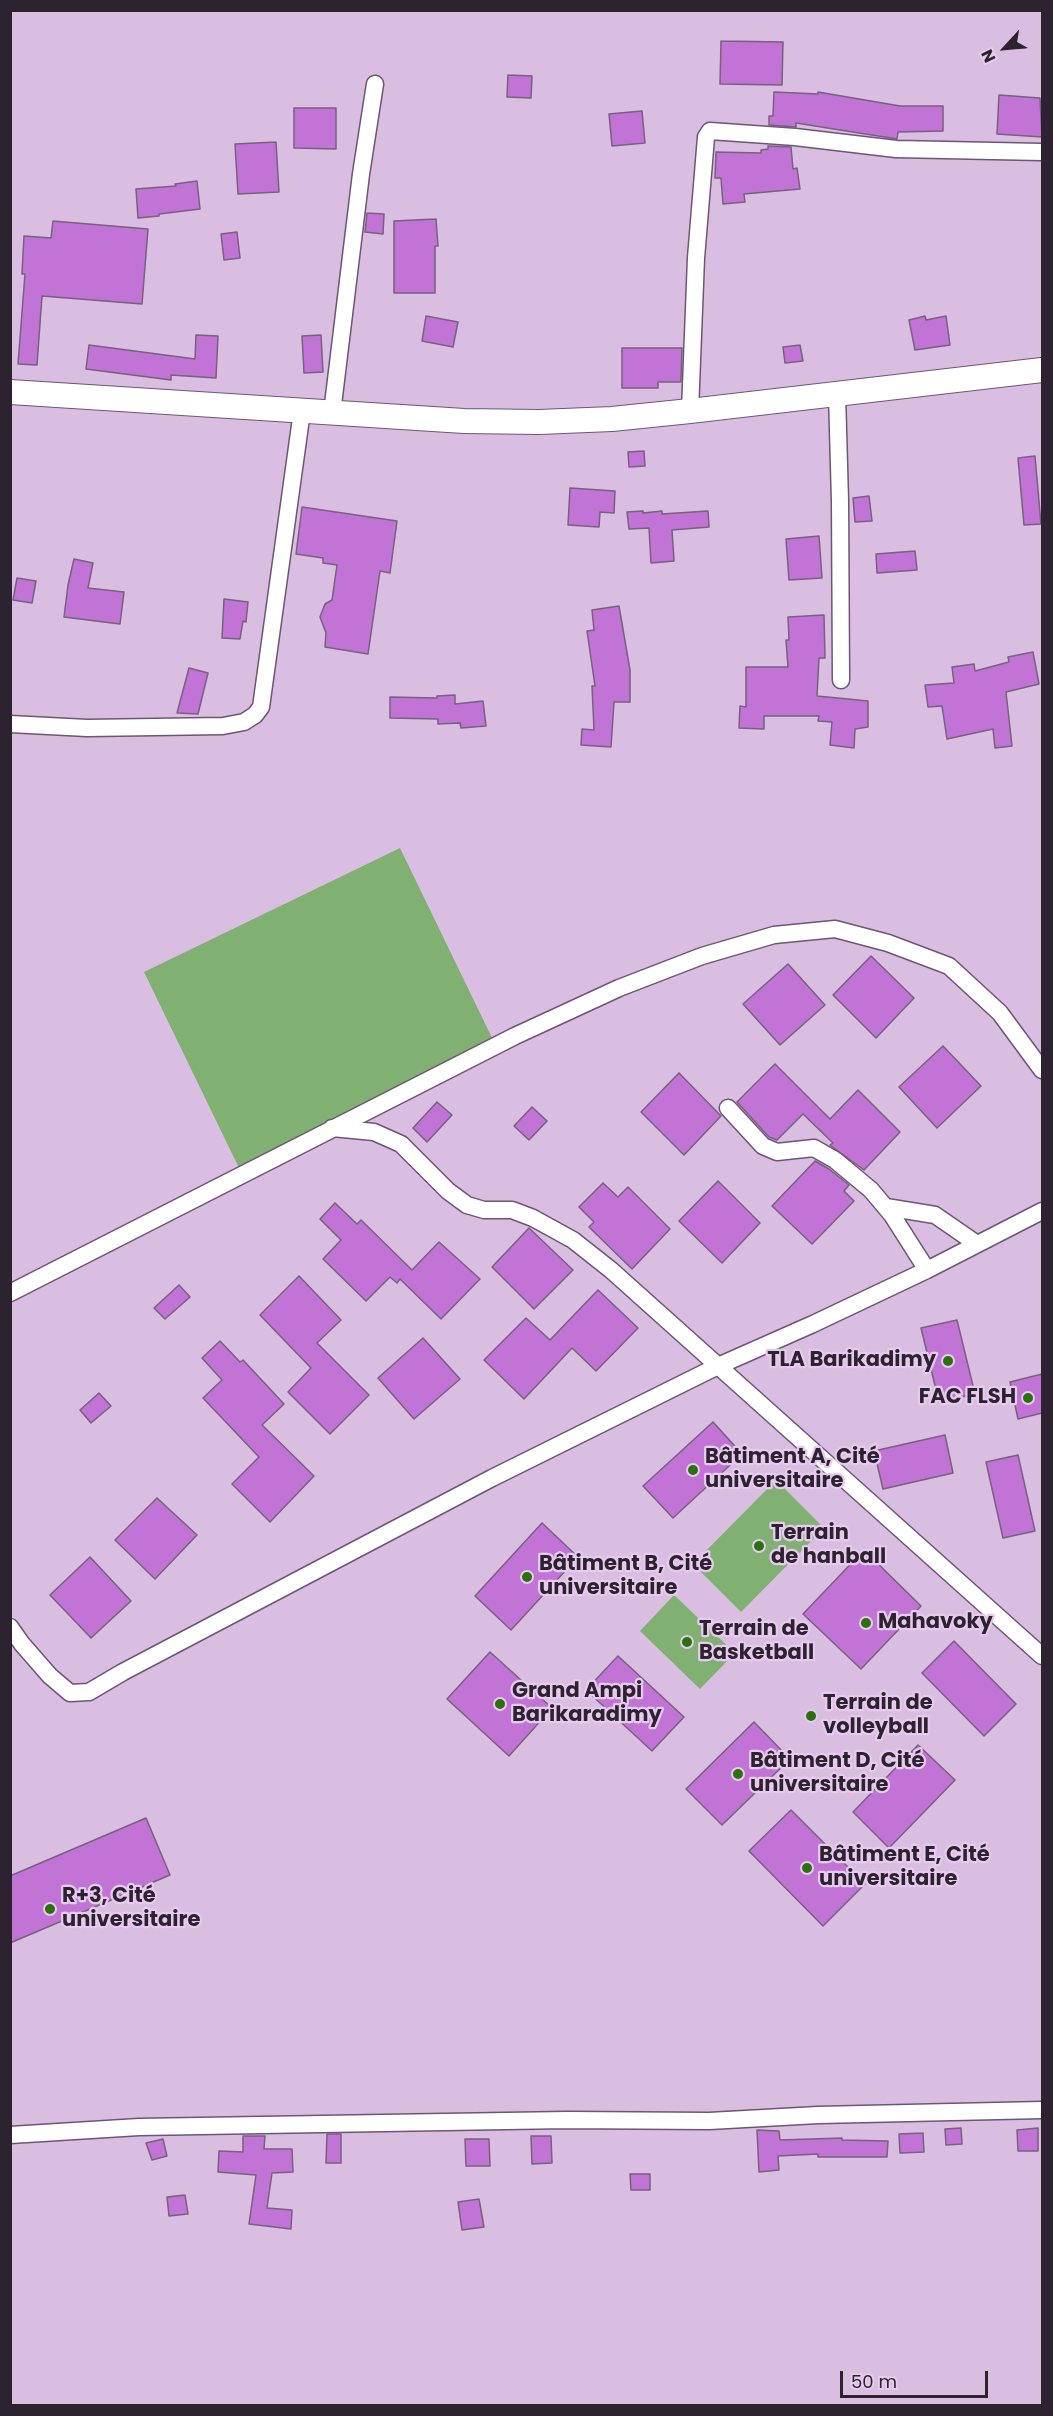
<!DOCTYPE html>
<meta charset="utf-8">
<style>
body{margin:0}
#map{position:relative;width:1053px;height:2416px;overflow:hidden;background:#d9bee1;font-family:Poppins,sans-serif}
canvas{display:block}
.frame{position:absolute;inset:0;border:12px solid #2d222f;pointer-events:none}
.north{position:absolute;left:975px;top:18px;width:60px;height:60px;-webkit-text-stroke:4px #e6cbee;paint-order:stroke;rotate:244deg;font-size:16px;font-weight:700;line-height:24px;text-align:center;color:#2d222f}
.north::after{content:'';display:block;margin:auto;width:21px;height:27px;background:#2d222f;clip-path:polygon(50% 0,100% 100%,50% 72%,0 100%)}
.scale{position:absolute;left:840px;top:2371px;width:148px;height:27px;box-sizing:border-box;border:3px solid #2d222f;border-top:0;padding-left:8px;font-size:18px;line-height:21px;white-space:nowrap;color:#2d222f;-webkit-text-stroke:4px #e6cbee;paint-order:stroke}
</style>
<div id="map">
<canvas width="1053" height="2416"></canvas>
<div class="frame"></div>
<div class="north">N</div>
<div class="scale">50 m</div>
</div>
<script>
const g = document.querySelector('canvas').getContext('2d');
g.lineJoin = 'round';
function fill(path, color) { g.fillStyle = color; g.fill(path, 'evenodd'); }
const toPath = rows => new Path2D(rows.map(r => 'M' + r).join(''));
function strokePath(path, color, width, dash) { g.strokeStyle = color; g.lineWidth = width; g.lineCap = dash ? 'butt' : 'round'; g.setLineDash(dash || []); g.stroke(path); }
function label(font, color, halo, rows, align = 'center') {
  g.font = font + ' Poppins,sans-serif'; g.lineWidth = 4.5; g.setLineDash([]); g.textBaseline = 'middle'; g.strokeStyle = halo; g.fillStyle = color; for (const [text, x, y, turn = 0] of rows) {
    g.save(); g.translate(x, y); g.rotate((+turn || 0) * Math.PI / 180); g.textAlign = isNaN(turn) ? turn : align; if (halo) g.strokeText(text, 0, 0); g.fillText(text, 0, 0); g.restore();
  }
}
fill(toPath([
 [400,848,495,1044,239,1168,144,972],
 [776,1480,824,1528,741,1612,693,1564],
 [674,1595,735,1653,700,1689,640,1631]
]), '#80b072');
const building = toPath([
 [721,41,783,42,782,85,720,84,721,41],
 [508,75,532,76,531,98,507,97,508,75],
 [774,92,818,94,818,92,900,106,943,106,943,131,898,132,897,139,796,123,796,127,769,125,769,116,773,116,774,92],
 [999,95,1040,98,1042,137,997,134,999,95],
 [294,108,336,108,336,149,294,148,294,108],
 [642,111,645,143,612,146,609,114,642,111],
 [276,142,279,192,238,194,235,144,276,142],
 [768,146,791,147,793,169,797,168,800,189,744,194,745,202,723,204,721,178,715,178,716,152,761,153,761,150,768,149,768,146],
 [197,181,200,209,159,214,159,216,138,218,136,189,176,186,175,184,197,181],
 [367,213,384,214,383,234,365,232,367,213],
 [436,219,438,246,435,246,435,293,394,293,394,221,436,219],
 [53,221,148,229,142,304,42,296,37,365,18,364,25,274,22,274,24,236,51,238,53,221],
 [237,232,240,258,224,260,221,234,237,232],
 [426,316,458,322,453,347,422,341,426,316],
 [925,316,926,320,946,316,950,345,915,350,909,320,925,316],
 [196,335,218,336,216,378,171,375,171,380,86,369,89,345,195,359,196,335],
 [321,335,323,372,304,373,302,336,321,335],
 [800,345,803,361,785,363,783,347,800,345],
 [622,348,682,348,681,382,658,382,658,388,622,388,622,348],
 [644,451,645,466,629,467,628,452,644,451],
 [1035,456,1041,524,1024,525,1018,458,1035,456],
 [570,488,615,491,614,513,600,512,599,527,568,525,570,488],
 [869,496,872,521,855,522,853,498,869,496],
 [302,507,397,521,390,573,380,571,368,654,325,647,326,633,320,617,325,604,332,600,337,565,323,563,323,558,296,554,302,507],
 [643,511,643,513,662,511,662,514,708,511,709,527,672,530,674,561,651,563,649,528,629,529,627,512,643,511],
 [819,536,822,578,789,580,786,539,819,536],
 [915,551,917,570,877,573,876,554,915,551],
 [74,559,93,563,88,588,124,592,120,624,64,617,68,585,74,559],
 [17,578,36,581,32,603,13,600,17,578],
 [224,599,248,602,246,622,243,621,240,639,222,638,224,599],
 [619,606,630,670,630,702,614,702,611,747,581,745,582,729,594,730,592,686,595,686,587,631,594,630,592,610,619,606],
 [824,615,825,658,819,658,817,696,868,701,868,727,855,729,854,748,830,745,832,722,818,721,819,716,764,716,764,729,739,728,740,706,746,707,746,667,788,667,786,640,789,640,788,617,824,615],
 [1033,652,1039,684,1006,692,1012,746,995,748,993,729,947,739,942,706,928,707,925,685,954,683,952,667,974,664,975,671,1009,662,1008,657,1033,652],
 [189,668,208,673,198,714,177,713,189,668],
 [455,695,455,704,483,701,486,726,461,728,460,723,438,724,438,719,390,718,390,697,437,698,437,696,455,695],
 [871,956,914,998,876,1038,833,995,871,956],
 [788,964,825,1005,780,1045,743,1004,788,964],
 [943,1046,981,1086,937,1128,899,1087,943,1046],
 [775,1064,830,1119,858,1090,900,1132,864,1170,830,1145,833,1143,803,1114,777,1140,769,1137,737,1102,775,1064],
 [679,1073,721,1116,684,1155,641,1112,679,1073],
 [437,1102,452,1115,427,1142,413,1128,437,1102],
 [532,1107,547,1121,529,1140,514,1126,532,1107],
 [815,1161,829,1169,849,1185,844,1191,854,1201,812,1244,772,1206,815,1161],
 [718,1181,760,1223,722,1263,679,1221,718,1181],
 [603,1183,618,1197,628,1187,670,1229,632,1269,589,1227,594,1222,579,1207,603,1183],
 [335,1203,357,1224,361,1220,412,1270,439,1242,480,1279,441,1319,400,1279,397,1283,390,1277,366,1301,323,1259,341,1240,320,1219,335,1203],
 [529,1228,573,1270,534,1309,492,1267,529,1228],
 [299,1276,341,1320,317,1343,369,1395,330,1434,288,1392,311,1368,260,1315,299,1276],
 [179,1285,190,1297,165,1319,154,1308,179,1285],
 [598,1290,638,1328,596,1371,572,1348,524,1399,484,1360,526,1318,550,1340,598,1290],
 [957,1320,975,1394,939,1402,921,1328,957,1320],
 [423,1338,460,1379,414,1419,378,1378,423,1338],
 [220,1341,240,1362,243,1360,284,1404,262,1425,314,1476,270,1522,232,1484,259,1457,203,1398,222,1380,202,1358,220,1341],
 [1042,1374,1042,1413,1018,1419,1010,1382,1042,1374],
 [99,1393,111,1406,91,1423,80,1410,99,1393],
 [713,1422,742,1454,673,1518,643,1486,713,1422],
 [945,1435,953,1473,883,1489,874,1451,945,1435],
 [1018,1455,1035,1531,1003,1538,986,1462,1018,1455],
 [157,1498,197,1535,155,1579,115,1540,157,1498],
 [542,1523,578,1557,511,1630,475,1596,542,1523],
 [864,1550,921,1606,861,1669,803,1614,864,1550],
 [90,1557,131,1601,91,1638,50,1595,90,1557],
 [954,1641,1016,1704,984,1736,922,1673,954,1641],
 [490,1652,552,1708,509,1756,447,1699,490,1652],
 [618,1656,684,1717,652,1751,586,1690,618,1656],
 [754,1722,790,1759,722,1825,686,1789,754,1722],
 [918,1745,955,1780,889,1848,853,1812,918,1745],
 [791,1810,865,1884,823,1926,749,1851,791,1810],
 [146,1818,170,1875,10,1943,10,1876,146,1818],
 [961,2128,962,2144,946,2145,945,2129,961,2128],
 [1038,2128,1038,2151,1018,2151,1017,2130,1038,2128],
 [757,2130,779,2131,780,2140,842,2138,842,2140,888,2141,887,2157,818,2157,818,2154,778,2156,779,2170,759,2172,757,2130],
 [923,2133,924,2152,900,2153,899,2134,923,2133],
 [327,2134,341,2134,341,2163,326,2163,327,2134],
 [243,2136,265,2136,264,2149,292,2149,293,2172,272,2173,267,2208,292,2210,291,2229,249,2224,256,2175,218,2172,219,2151,243,2152,243,2136],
 [531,2136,551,2136,552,2163,532,2164,531,2136],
 [163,2139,167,2156,152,2160,146,2143,163,2139],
 [465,2139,489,2139,490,2166,466,2166,465,2139],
 [630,2174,650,2174,650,2190,631,2190,630,2174],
 [185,2195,188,2214,169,2216,167,2197,185,2195],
 [479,2199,484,2227,462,2230,458,2202,479,2199]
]);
fill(building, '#c174d6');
strokePath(building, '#78607f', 1.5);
const street = toPath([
 [837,394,840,501,841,680],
 [690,411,696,258,706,137,710,131,795,137,896,149,1042,152],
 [332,413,361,174,375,84],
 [10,724,87,728,223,726,244,722,255,715,261,707,302,411],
 [728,1108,763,1146,777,1152,814,1148,835,1160,871,1190,892,1215,927,1270],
 [332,1128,374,1132,401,1144,448,1191,467,1205,484,1210,512,1210,533,1218,573,1240,611,1270,1042,1656],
 [886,1207,935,1215,977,1244],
 [10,1293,515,1036,619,988,702,956,774,935,835,929,888,943,949,966,1000,1013,1042,1070],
 [10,1627,22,1644,50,1676,70,1693,89,1692,123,1672,492,1478,718,1366,813,1324,927,1270,1042,1211],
 [10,2135,139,2127,567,2120,709,2121,818,2115,1042,2110]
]);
const secondary = toPath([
 [10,392,464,421,539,422,612,419,690,411,1042,370]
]);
strokePath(street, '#6d5674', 19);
strokePath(secondary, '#6d5674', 26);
strokePath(street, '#fff', 16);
strokePath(secondary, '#fff', 24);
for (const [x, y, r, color] of [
 [948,1361,6,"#2b700d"],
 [1028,1398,6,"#2b700d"],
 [693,1470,6,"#2b700d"],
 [759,1546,6,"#2b700d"],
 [527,1577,6,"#2b700d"],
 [866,1623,6,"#2b700d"],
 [687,1642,6,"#2b700d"],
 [500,1704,6,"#2b700d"],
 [811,1716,6,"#2b700d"],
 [738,1774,6,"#2b700d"],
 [807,1868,6,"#2b700d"],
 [50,1909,6,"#2b700d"]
]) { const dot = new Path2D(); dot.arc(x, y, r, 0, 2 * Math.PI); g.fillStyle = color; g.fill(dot); strokePath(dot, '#e6cbee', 2); }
label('bold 21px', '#2d222f', '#e6cbee', [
 ["TLA Barikadimy",936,1361,"right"],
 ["FAC FLSH",1016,1398,"right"],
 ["Bâtiment A, Cité",705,1458],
 ["universitaire",705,1482],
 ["Terrain",771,1534],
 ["de hanball",771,1558],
 ["Bâtiment B, Cité",539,1565],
 ["universitaire",539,1589],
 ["Mahavoky",878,1623],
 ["Terrain de",699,1630],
 ["Basketball",699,1654],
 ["Grand Ampi",512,1692],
 ["Barikaradimy",512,1716],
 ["Terrain de",823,1704],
 ["volleyball",823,1728],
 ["Bâtiment D, Cité",750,1762],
 ["universitaire",750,1786],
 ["Bâtiment E, Cité",819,1856],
 ["universitaire",819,1880],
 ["R+3, Cité",62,1897],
 ["universitaire",62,1921]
], 'left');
</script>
